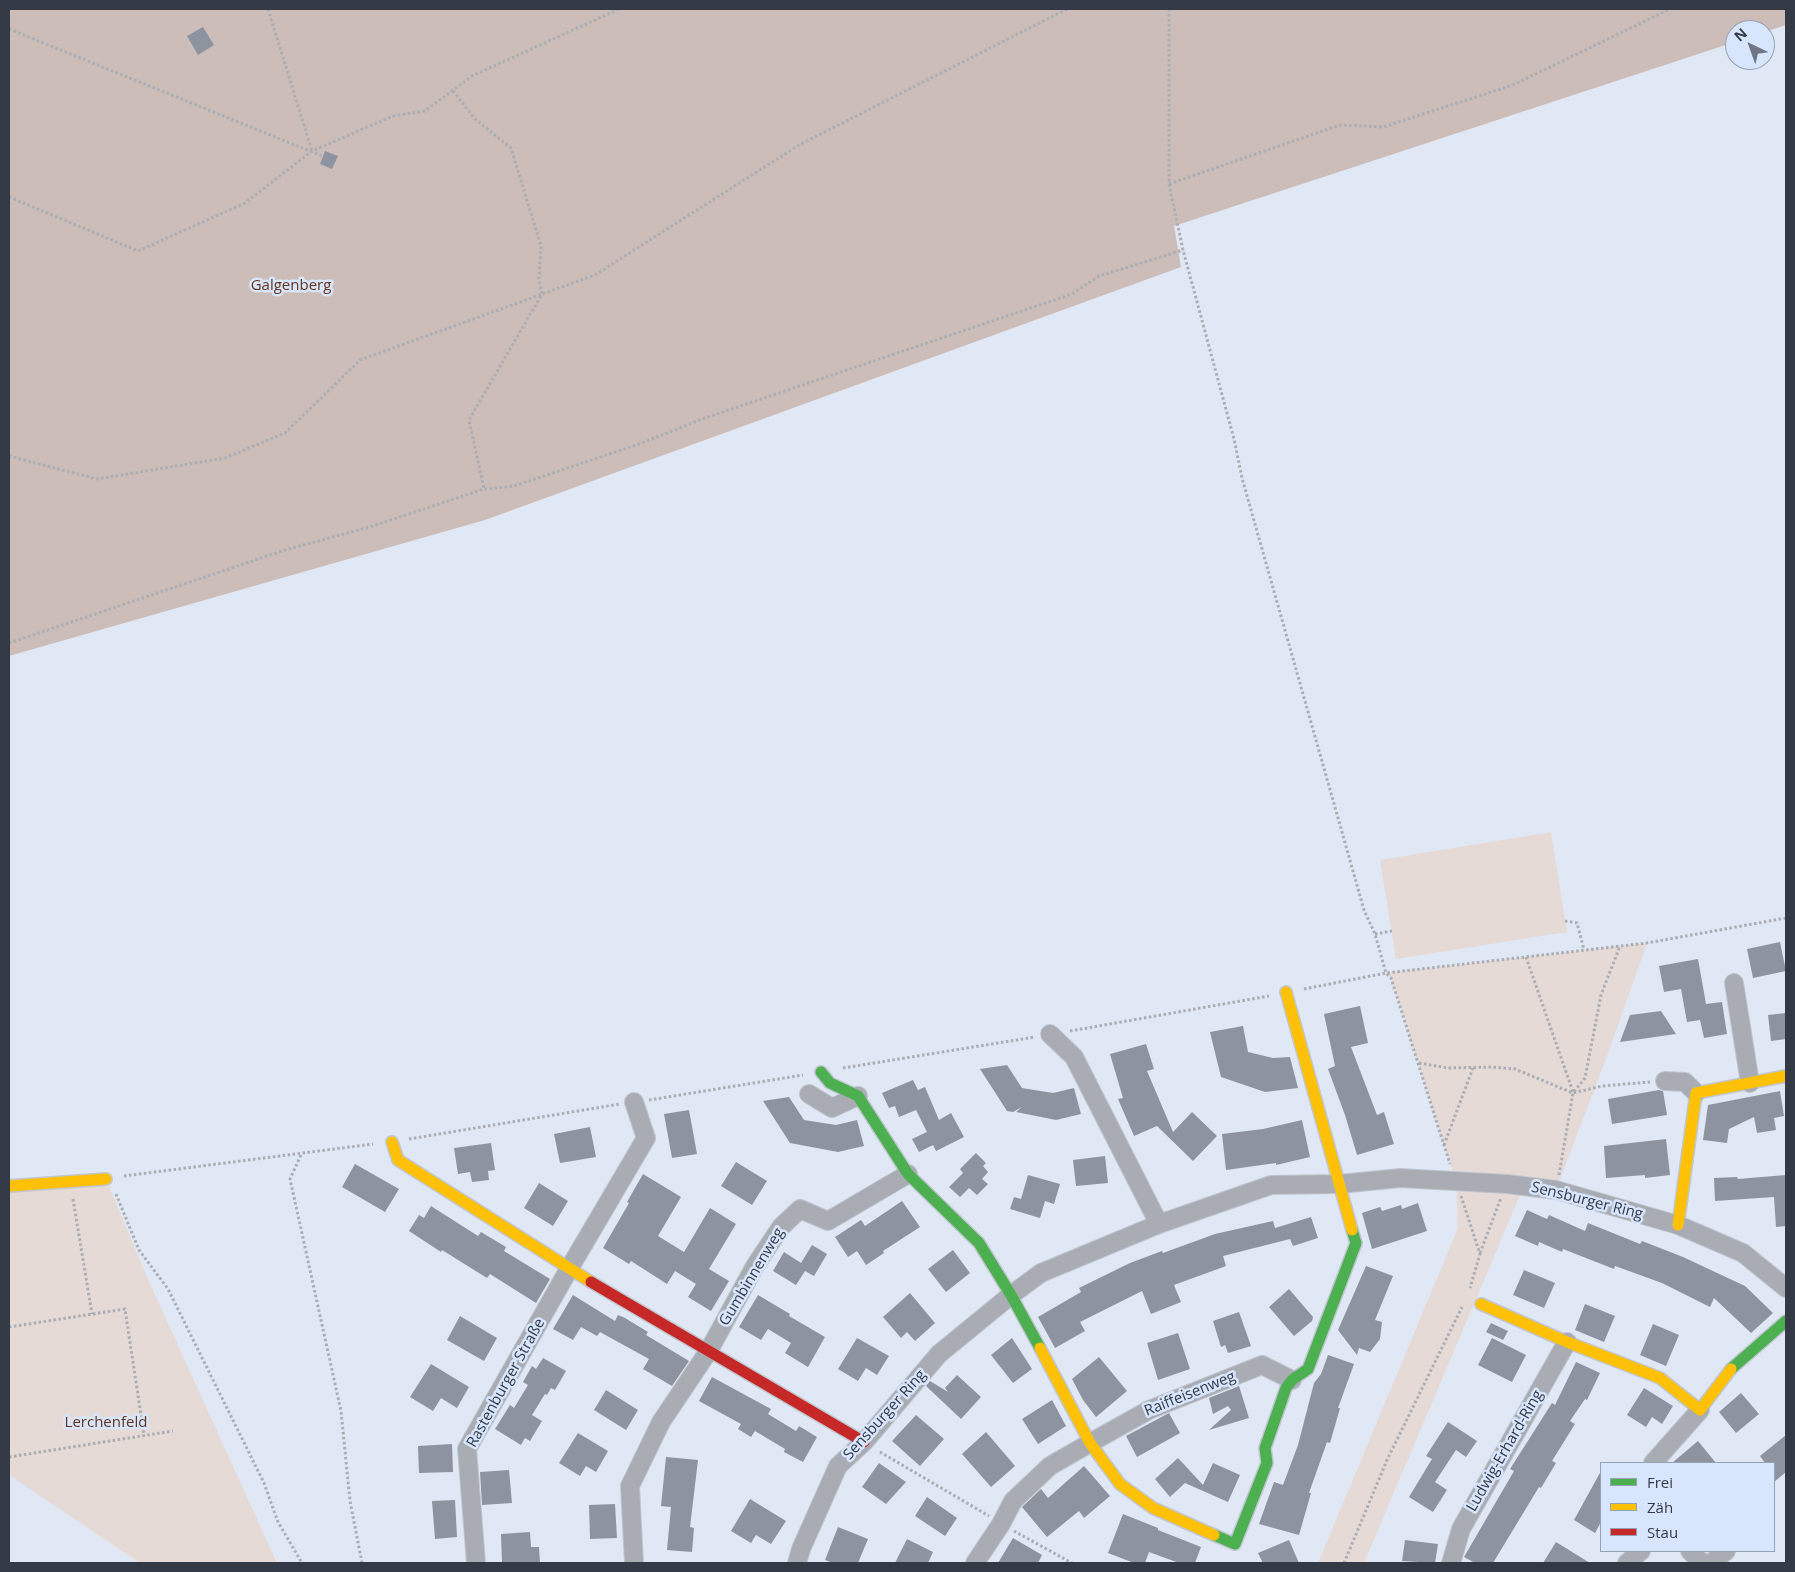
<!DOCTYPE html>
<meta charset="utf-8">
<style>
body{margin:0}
#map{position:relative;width:1795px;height:1572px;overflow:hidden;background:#e0e8f5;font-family:"Open Sans",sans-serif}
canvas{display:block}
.frame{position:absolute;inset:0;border:10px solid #333a45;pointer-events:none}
.legend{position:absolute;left:1600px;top:1462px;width:175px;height:90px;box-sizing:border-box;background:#d8e6fd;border:1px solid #96a1b3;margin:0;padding:6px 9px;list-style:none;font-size:15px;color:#333a45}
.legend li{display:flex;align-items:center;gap:10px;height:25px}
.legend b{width:25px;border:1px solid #96a1b3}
.north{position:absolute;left:1725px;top:20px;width:50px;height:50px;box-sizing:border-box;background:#d8e6fd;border:1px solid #96a1b3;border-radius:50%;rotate:318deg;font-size:14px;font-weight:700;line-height:20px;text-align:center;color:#333a45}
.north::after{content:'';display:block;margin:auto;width:18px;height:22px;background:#707783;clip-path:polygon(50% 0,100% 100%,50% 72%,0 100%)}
</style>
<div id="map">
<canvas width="1795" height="1572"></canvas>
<div class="frame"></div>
<ul class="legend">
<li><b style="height:6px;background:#4caf50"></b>Frei</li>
<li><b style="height:6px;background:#ffc107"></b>Zäh</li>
<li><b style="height:6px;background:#c62828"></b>Stau</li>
</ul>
<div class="north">N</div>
</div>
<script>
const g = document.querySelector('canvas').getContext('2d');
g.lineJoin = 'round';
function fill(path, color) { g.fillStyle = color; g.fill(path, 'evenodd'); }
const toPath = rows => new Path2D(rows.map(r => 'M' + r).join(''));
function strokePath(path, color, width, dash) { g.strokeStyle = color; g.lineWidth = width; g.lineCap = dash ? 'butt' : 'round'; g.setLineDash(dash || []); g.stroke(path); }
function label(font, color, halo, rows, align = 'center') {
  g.font = font + ' "Open Sans",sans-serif'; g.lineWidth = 5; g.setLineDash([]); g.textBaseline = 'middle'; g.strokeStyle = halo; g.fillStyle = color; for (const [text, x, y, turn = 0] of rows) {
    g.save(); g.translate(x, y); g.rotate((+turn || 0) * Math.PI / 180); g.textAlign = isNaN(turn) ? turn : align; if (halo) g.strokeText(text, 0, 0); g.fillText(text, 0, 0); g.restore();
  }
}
fill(toPath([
 [1551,832,1567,932,1396,959,1380,860],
 [1647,943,1610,1048,1556,1190,1524,1186,1364,1563,1318,1563,1458,1228,1456,1181,1391,978,1386,973],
 [106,1179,147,1277,277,1563,140,1563,9,1475,9,1190]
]), '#e6dad7');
fill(toPath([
 [9,9,1786,9,1786,25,1765,32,1765,30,1735,30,1735,42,1174,226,1181,267,485,520,9,656]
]), '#cdbdb8');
fill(toPath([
 [203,27,214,45,198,55,187,36],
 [325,151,338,156,332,169,320,164],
 [1780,942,1786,971,1753,978,1747,949],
 [1698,959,1706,1004,1722,1002,1727,1034,1704,1038,1700,1020,1687,1022,1681,989,1664,992,1659,966],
 [1360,1006,1368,1043,1351,1047,1377,1115,1384,1112,1394,1144,1357,1155,1345,1115,1328,1069,1335,1066,1324,1014],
 [1661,1011,1676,1034,1620,1042,1630,1015],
 [1786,1013,1786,1039,1771,1041,1768,1015],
 [1243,1026,1248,1052,1273,1058,1290,1057,1298,1088,1265,1092,1221,1077,1210,1032],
 [1146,1044,1154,1069,1147,1071,1173,1132,1192,1112,1217,1136,1193,1161,1157,1126,1134,1136,1118,1099,1123,1098,1110,1054],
 [1007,1065,1022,1088,1053,1093,1074,1088,1081,1114,1056,1120,1016,1112,1022,1107,1013,1112,1007,1111,980,1069],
 [913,1080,918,1090,925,1087,939,1120,951,1113,964,1137,936,1151,933,1145,919,1152,912,1139,927,1132,916,1110,899,1117,895,1106,889,1108,882,1093],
 [1659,1090,1663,1091,1667,1115,1612,1124,1608,1099],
 [1780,1091,1784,1116,1774,1118,1776,1130,1757,1133,1754,1117,1729,1129,1727,1143,1703,1140,1708,1105],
 [789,1097,804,1120,836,1125,857,1120,864,1146,838,1152,790,1143,763,1101],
 [689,1110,697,1154,672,1158,664,1114],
 [1302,1120,1310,1157,1276,1165,1276,1163,1226,1170,1222,1134,1263,1129],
 [590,1127,596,1157,560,1163,554,1134],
 [1666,1139,1670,1175,1645,1178,1645,1175,1606,1178,1604,1146],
 [491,1143,495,1170,488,1171,489,1180,472,1182,470,1172,458,1174,454,1148],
 [976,1153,986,1163,983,1166,988,1172,982,1179,988,1184,977,1195,969,1188,960,1197,949,1187,963,1173,960,1169],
 [1105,1156,1108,1183,1076,1186,1073,1160],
 [736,1162,767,1181,752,1205,721,1186],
 [355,1164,399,1189,385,1212,342,1187],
 [643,1174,681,1197,658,1236,684,1252,710,1208,736,1224,709,1269,729,1281,711,1311,688,1297,696,1284,675,1271,667,1284,631,1261,629,1264,603,1248,629,1203,627,1202],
 [1028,1175,1060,1184,1054,1204,1045,1201,1040,1218,1010,1209,1014,1197,1021,1199],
 [1786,1175,1786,1226,1776,1227,1774,1197,1715,1201,1714,1178,1737,1177,1738,1179],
 [539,1183,568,1201,553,1226,524,1208],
 [902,1201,920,1227,883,1251,884,1253,866,1265,857,1251,848,1257,835,1237,861,1220,865,1226],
 [1418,1203,1427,1231,1372,1249,1362,1213,1380,1207,1382,1211,1401,1205,1402,1209],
 [431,1206,478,1236,481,1232,506,1247,504,1251,550,1279,536,1303,490,1274,487,1278,442,1250,441,1252,409,1231,419,1215,424,1218],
 [1527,1210,1547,1219,1549,1215,1585,1231,1588,1223,1640,1244,1642,1241,1683,1257,1745,1286,1773,1313,1751,1333,1714,1298,1710,1307,1662,1283,1615,1266,1614,1269,1563,1249,1562,1252,1539,1242,1538,1246,1515,1236],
 [1311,1217,1318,1238,1293,1246,1290,1239,1223,1256,1226,1266,1174,1285,1181,1302,1151,1314,1142,1291,1080,1322,1085,1331,1055,1348,1038,1317,1081,1292,1079,1288,1130,1263,1162,1251,1163,1253,1215,1234,1273,1221,1275,1228],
 [812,1245,827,1254,814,1276,805,1271,796,1285,773,1271,784,1252,801,1263],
 [953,1250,970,1273,946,1292,928,1269],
 [1366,1266,1393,1276,1375,1320,1382,1322,1380,1339,1370,1352,1359,1348,1357,1355,1338,1330],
 [1524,1270,1555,1283,1544,1308,1513,1295],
 [1289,1289,1313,1317,1312,1321,1294,1336,1269,1307],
 [910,1293,935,1323,915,1341,907,1332,901,1338,883,1317],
 [573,1295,615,1321,618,1315,625,1318,648,1332,646,1335,689,1361,672,1386,643,1369,649,1359,600,1332,597,1336,581,1327,573,1340,553,1329],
 [758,1295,790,1314,789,1316,825,1337,808,1367,785,1353,791,1343,768,1329,761,1340,739,1327],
 [1585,1304,1615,1316,1604,1342,1575,1330],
 [1239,1312,1251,1346,1228,1353,1225,1345,1221,1347,1213,1321],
 [460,1316,497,1338,484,1361,447,1340],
 [1491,1323,1508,1331,1503,1340,1486,1332],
 [1653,1324,1679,1335,1666,1366,1640,1355],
 [1178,1333,1190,1369,1158,1380,1147,1343],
 [857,1338,889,1356,877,1375,866,1368,858,1381,838,1369],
 [1012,1338,1032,1369,1013,1383,991,1355],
 [1492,1338,1526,1355,1512,1382,1478,1365],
 [1328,1355,1354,1364,1338,1408,1340,1408,1330,1443,1327,1442,1309,1493,1311,1493,1299,1535,1259,1524,1274,1482,1283,1485,1298,1445,1314,1383,1321,1374],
 [1099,1357,1127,1391,1096,1417,1083,1400,1072,1379],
 [543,1358,566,1371,555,1390,551,1388,547,1395,545,1394,532,1415,542,1421,530,1441,525,1438,521,1445,495,1429,510,1405,514,1408,528,1385,523,1382,532,1366,536,1369],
 [1576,1362,1600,1373,1587,1400,1585,1399,1570,1421,1575,1424,1552,1461,1556,1463,1541,1488,1539,1487,1493,1563,1475,1563,1464,1557,1514,1471,1510,1469,1552,1403,1555,1405],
 [431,1364,469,1387,457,1408,441,1398,433,1411,410,1397],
 [957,1375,981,1397,961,1419,926,1386,930,1381,948,1392,945,1388],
 [712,1377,771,1409,768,1414,796,1431,799,1426,817,1437,803,1462,784,1452,785,1449,755,1431,751,1437,738,1429,741,1424,699,1401],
 [1239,1386,1249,1418,1209,1430,1231,1410,1228,1406,1213,1414,1209,1398],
 [1644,1388,1673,1406,1662,1424,1652,1417,1646,1427,1627,1415],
 [606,1390,638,1410,626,1430,594,1410],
 [1741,1393,1759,1414,1736,1433,1719,1412],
 [1052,1400,1066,1426,1038,1444,1022,1419],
 [1169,1413,1180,1433,1137,1457,1126,1436],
 [916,1415,944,1439,920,1466,892,1441],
 [1448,1422,1477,1441,1466,1457,1456,1450,1435,1482,1447,1490,1433,1512,1409,1497,1432,1459,1426,1456],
 [986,1432,1015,1466,991,1487,962,1454],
 [578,1433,608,1451,596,1472,586,1466,580,1476,559,1463],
 [1786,1435,1786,1472,1774,1482,1774,1463,1765,1463,1760,1456],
 [1698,1441,1716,1463,1672,1463],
 [452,1444,453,1472,419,1473,418,1446],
 [666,1457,698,1460,690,1527,694,1528,692,1552,667,1550,671,1507,661,1506],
 [1178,1458,1203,1485,1213,1463,1240,1475,1228,1502,1185,1483,1170,1497,1155,1479],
 [879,1463,906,1482,886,1504,862,1487],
 [1084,1466,1110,1496,1084,1518,1079,1511,1047,1537,1022,1507,1041,1489,1048,1498],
 [509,1470,512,1503,482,1505,480,1472],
 [1601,1471,1601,1522,1595,1533,1574,1520],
 [927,1497,957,1518,945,1536,915,1516],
 [750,1499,786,1521,771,1544,756,1535,751,1543,731,1531],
 [455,1500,457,1537,435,1539,432,1501],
 [615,1504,617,1538,590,1539,589,1505],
 [1123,1514,1158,1528,1158,1530,1201,1547,1195,1563,1179,1563,1149,1552,1145,1563,1134,1563,1108,1553],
 [838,1527,868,1539,858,1563,833,1563,825,1560],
 [530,1532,531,1547,539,1547,540,1563,502,1562,501,1534],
 [1013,1538,1042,1555,1038,1563,998,1563],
 [907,1539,933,1552,928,1563,895,1563],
 [1289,1540,1299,1563,1263,1563,1258,1553],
 [1405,1540,1438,1544,1435,1563,1402,1561],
 [1556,1542,1590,1563,1543,1563]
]), '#8d949f');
const street = toPath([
 [1734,983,1750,1083],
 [1050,1034,1074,1057,1159,1224],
 [1665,1081,1685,1082,1696,1093],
 [809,1094,832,1108,858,1096],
 [1653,1463,1700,1410],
 [1690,1551,1702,1563],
 [476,1563,467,1449,569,1269,646,1138,634,1102],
 [634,1563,630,1486,661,1422,708,1352,755,1266,781,1227,800,1209,828,1221,908,1174],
 [797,1563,801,1549,838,1466,864,1442,939,1354,1011,1295,1041,1273,1159,1224,1271,1185,1340,1184,1400,1178,1507,1184,1556,1190,1678,1225,1743,1253,1786,1288],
 [975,1563,1001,1524,1013,1501,1050,1466,1090,1443,1149,1410,1262,1365,1292,1380],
 [1451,1563,1461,1529,1567,1342],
 [1627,1563,1641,1551],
 [1711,1563,1726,1551]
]);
const fast = toPath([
 [821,1072,830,1083,858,1096,908,1174,979,1243,1011,1295,1040,1348],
 [1731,1369,1786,1321],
 [1214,1535,1235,1544,1267,1463,1265,1448,1286,1388,1292,1380,1308,1369,1356,1243,1352,1230]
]);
const slow = toPath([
 [1286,992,1352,1230],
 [392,1142,398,1160,591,1282],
 [9,1186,106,1179],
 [1678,1225,1696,1093,1786,1076],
 [1481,1304,1567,1342,1660,1378,1700,1410,1731,1369],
 [1040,1348,1090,1443,1120,1484,1153,1508,1214,1535]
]);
const jam = toPath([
 [591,1282,864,1442]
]);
strokePath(street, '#bfc6d0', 20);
strokePath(fast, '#bfc6d0', 14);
strokePath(slow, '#bfc6d0', 14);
strokePath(jam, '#bfc6d0', 14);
strokePath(toPath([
 [268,9,312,151],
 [1169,9,1169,184,1183,250,1234,439,1242,478,1364,910,1375,934,1386,973,1391,978,1450,1164],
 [9,29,322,156],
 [453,91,475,119,511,148,541,246,539,279,542,294,469,420,484,489],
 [1169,184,1340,125,1383,127,1513,85,1670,9],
 [9,197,138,251,245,203,312,151,393,116,425,111,472,76,619,9],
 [9,456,97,479,225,458,285,433,360,360,595,275,799,145,1067,9],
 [9,643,285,550,373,526,484,489,514,486,642,443,702,419,1072,294,1099,276,1183,250],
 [1565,921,1577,923,1584,950],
 [1375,934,1392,931],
 [1526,957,1573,1092],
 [1304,989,1386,973,1647,943,1786,918],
 [1070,1031,1269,996],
 [1419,1063,1448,1068,1492,1067,1515,1069,1573,1093,1602,1086,1650,1082],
 [843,1068,1035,1037],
 [649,1100,803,1075],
 [409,1139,620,1104],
 [1444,1145,1473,1068],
 [301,1155,290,1179,341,1411,350,1501,362,1563],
 [1559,1175,1573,1093,1585,1078,1601,995,1620,946],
 [124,1176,373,1144],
 [116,1194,139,1250,168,1289,264,1483,278,1522,302,1563],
 [1461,1196,1480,1254,1470,1288],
 [73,1199,92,1314],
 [1480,1253,1501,1198],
 [9,1327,125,1309,144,1435],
 [880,1452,989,1516],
 [9,1457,173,1431],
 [1014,1531,1072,1563],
 [1344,1563,1387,1460,1462,1307]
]), '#aaaeb4', 3, [2.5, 2.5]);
strokePath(street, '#a9acb2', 18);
strokePath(fast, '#4caf50', 11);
strokePath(slow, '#ffc107', 11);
strokePath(jam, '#c62828', 11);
label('15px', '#653418', '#d8e6fd', [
 ["Galgenberg",291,286],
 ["Lerchenfeld",106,1423]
]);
label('15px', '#333a45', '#d8e6fd', [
 ["Sensburger Ring",1587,1201,14],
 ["Gumbinnenweg",752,1277,-59],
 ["Rastenburger Straße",506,1383,-61],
 ["Raiffeisenweg",1190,1394,-22],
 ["Sensburger Ring",885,1415,-48],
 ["Ludwig-Erhard-Ring",1505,1451,-60]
]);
</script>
